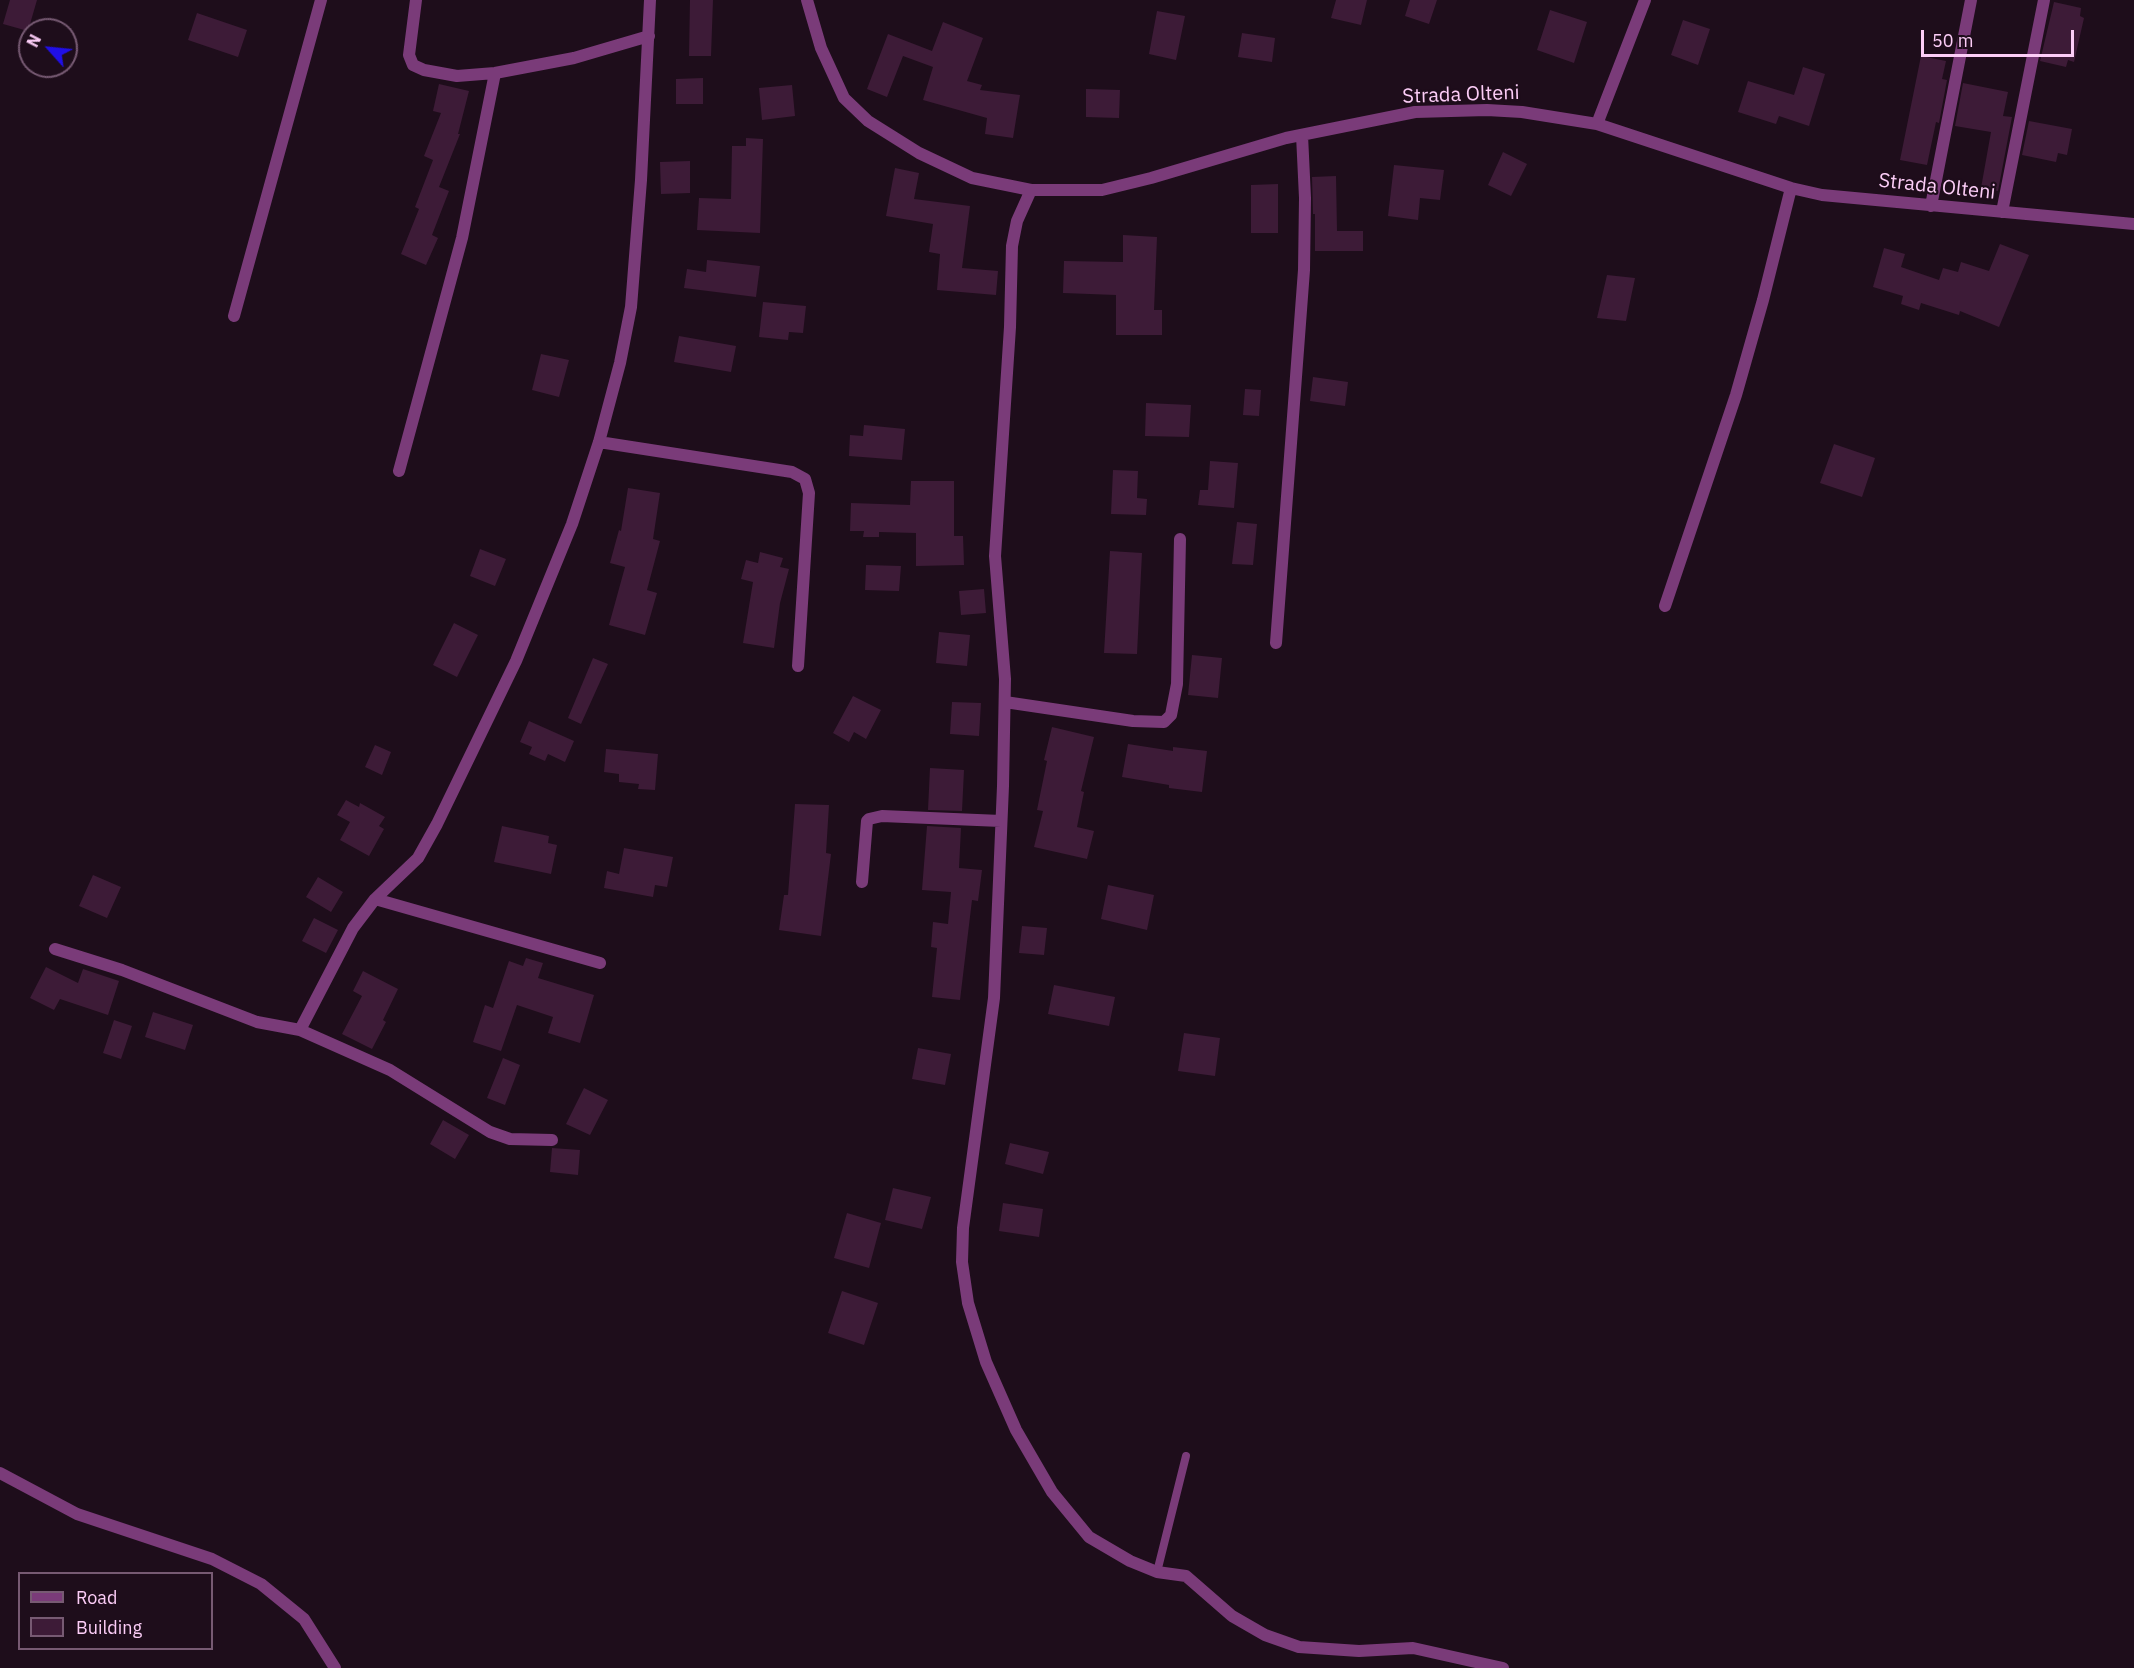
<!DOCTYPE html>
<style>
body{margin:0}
#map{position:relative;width:2134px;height:1668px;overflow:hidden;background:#1e0d1b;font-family:"IBM Plex Sans",sans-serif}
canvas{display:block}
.legend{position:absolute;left:18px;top:1572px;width:195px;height:78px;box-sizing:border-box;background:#1e0d1b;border:2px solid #775a73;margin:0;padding:8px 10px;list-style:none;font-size:18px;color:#fccdf7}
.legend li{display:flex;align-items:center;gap:12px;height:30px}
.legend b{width:30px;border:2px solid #775a73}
.north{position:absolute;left:18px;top:18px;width:60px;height:60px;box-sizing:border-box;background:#1e0d1b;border:2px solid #775a73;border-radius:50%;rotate:297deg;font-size:16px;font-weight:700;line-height:24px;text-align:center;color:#fccdf7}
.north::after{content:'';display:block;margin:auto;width:21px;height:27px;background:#200fe6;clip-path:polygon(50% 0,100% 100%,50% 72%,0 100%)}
.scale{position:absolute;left:1921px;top:30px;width:153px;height:27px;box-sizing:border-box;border:3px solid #fccdf7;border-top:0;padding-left:8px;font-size:18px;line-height:21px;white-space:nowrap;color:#fccdf7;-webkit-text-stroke:4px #1e0d1b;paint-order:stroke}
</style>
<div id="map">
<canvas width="2134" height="1668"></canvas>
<ul class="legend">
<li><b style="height:8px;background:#7a3b79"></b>Road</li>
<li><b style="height:16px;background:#3d1b37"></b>Building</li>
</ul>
<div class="north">N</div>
<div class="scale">50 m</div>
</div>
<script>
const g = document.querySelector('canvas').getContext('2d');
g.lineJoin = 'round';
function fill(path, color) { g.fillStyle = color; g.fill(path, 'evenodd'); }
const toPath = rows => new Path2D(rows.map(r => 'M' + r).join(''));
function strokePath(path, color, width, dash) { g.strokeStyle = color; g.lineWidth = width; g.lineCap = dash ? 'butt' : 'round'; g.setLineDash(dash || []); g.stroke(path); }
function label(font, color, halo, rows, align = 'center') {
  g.font = font + ' "IBM Plex Sans",sans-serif'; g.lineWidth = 4.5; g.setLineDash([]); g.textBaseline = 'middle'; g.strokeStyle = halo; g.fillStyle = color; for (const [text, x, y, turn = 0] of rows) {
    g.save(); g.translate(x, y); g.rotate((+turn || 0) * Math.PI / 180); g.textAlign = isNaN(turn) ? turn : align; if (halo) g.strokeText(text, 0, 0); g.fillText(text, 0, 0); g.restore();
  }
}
fill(toPath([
 [10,0,37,0,28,31,3,24],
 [690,0,713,0,711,56,689,56],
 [1336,0,1367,0,1361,25,1331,18],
 [1410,0,1437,0,1429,24,1405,16],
 [2054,2,2081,8,2080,16,2084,18,2074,62,2068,60,2066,67,2040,61],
 [1550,10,1587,22,1574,63,1537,50],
 [1157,11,1185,16,1176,60,1149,54],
 [197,13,247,30,238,57,188,40],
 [1683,20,1710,29,1698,65,1671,55],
 [943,22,983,38,967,81,982,85,980,90,1020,95,1013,138,985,134,987,118,923,100,933,67,903,56,887,97,867,89,888,34,932,51],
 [1242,33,1275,38,1272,62,1238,57],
 [1921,56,1946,61,1942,79,1947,80,1939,123,1936,122,1927,165,1900,160],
 [1803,67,1825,74,1809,126,1779,116,1776,124,1738,112,1748,81,1794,95],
 [703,78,703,104,676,104,676,79],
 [1963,83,2008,92,2003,116,2012,117,1998,191,1981,188,1991,132,1955,126],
 [439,84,469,91,458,134,460,134,439,187,449,191,432,235,438,238,426,265,401,254,419,209,415,207,433,160,424,156,441,113,433,111],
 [792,85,795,116,762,120,759,88],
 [1086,89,1120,90,1119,118,1086,117],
 [2029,121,2072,129,2067,155,2058,153,2056,162,2022,155],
 [746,138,763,139,760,233,697,230,699,198,731,199,732,146,746,146],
 [1503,152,1527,164,1511,196,1488,185],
 [690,161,690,193,661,194,660,162],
 [1394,165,1444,170,1440,200,1420,198,1418,220,1388,216],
 [895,168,919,173,914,199,970,206,962,268,998,271,996,295,937,290,940,254,929,252,933,224,886,216],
 [1336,176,1337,231,1363,231,1363,251,1315,251,1315,214,1313,214,1312,177],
 [1278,184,1278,233,1251,233,1251,185],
 [1123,235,1157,237,1154,310,1162,310,1162,335,1116,335,1116,295,1063,293,1064,261,1123,262],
 [2000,244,2029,255,1999,327,1960,311,1959,315,1921,303,1919,310,1901,304,1903,296,1873,287,1884,248,1905,254,1901,267,1939,280,1943,268,1958,272,1961,262,1989,271],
 [707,260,760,266,756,297,684,288,687,269,706,272],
 [1607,275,1635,278,1626,321,1597,318],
 [763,302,806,306,803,333,789,332,788,340,759,337],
 [679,336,736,346,731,372,674,362],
 [541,354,569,360,559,397,532,390],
 [1313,377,1348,382,1345,406,1310,401],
 [1245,389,1261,390,1259,416,1243,415],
 [1146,403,1191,405,1189,437,1145,436],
 [864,425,905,429,902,460,849,456,850,435,863,436],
 [1834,444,1875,458,1862,497,1820,483],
 [1210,461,1238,463,1234,508,1198,505,1200,490,1208,490],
 [1113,470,1138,471,1137,498,1147,499,1146,515,1111,514],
 [911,481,954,481,954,536,963,536,964,565,916,566,916,533,879,532,879,537,863,537,864,531,850,531,851,503,910,505],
 [628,488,660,493,653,539,660,541,647,590,657,593,645,635,609,625,625,567,610,563,619,530,621,531],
 [1237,522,1257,524,1253,565,1232,564],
 [480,549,506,559,495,586,470,576],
 [1110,551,1142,553,1137,654,1104,653],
 [760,552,783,558,780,567,789,569,780,603,774,648,743,643,753,582,741,579,746,560,758,563],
 [866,565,901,566,899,591,865,590],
 [984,589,986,613,961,615,959,591],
 [454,623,478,635,457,677,433,665],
 [939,632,970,635,967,666,936,663],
 [1192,655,1222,658,1218,698,1188,695],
 [593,658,608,664,581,724,568,718],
 [853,696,881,710,866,739,854,732,849,742,833,733],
 [952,702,981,703,979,736,950,734],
 [529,721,574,741,565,762,548,754,545,761,529,754,532,747,520,742],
 [1052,727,1094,737,1081,791,1084,792,1077,827,1094,831,1087,859,1034,847,1043,811,1037,810,1047,761,1044,760],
 [1128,744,1173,751,1173,747,1207,751,1202,792,1169,788,1169,785,1122,777],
 [375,745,391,752,382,775,365,767],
 [606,749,658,754,655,790,638,789,639,784,619,782,619,774,604,772],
 [930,768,964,770,962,811,928,810],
 [346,800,359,807,360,803,385,817,379,826,384,829,369,856,340,840,350,822,337,815],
 [795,804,829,805,826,853,831,854,821,936,779,930,784,895,788,895],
 [502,826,549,836,548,843,557,845,551,874,494,862],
 [927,826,961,828,959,868,982,870,978,901,972,900,960,1000,932,997,937,948,931,947,933,922,948,924,951,892,922,890],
 [624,848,673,857,667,887,655,885,653,897,604,888,607,871,619,874],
 [93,875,121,887,107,918,79,906],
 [318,877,343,892,331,912,306,897],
 [1108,885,1154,895,1147,930,1101,919],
 [314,918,338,930,326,953,302,941],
 [1022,926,1047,928,1044,955,1019,953],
 [526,958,543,963,538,978,594,995,580,1043,548,1033,553,1017,517,1005,501,1051,473,1042,485,1005,493,1008,509,961,523,966],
 [46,967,78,983,83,969,119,981,108,1015,60,999,54,1010,30,998],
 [363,971,398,989,383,1020,386,1022,372,1049,342,1034,362,996,353,991],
 [1054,985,1115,997,1109,1026,1048,1014],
 [153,1012,193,1025,185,1050,145,1037],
 [114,1020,132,1026,121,1059,103,1053],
 [1184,1033,1220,1038,1215,1076,1178,1071],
 [918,1048,951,1054,945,1085,912,1079],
 [503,1058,520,1065,505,1105,487,1098],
 [584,1088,608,1100,590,1135,566,1124],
 [443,1120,469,1135,455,1159,430,1144],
 [1010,1143,1049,1152,1043,1174,1005,1164],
 [552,1148,580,1150,578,1175,550,1172],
 [893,1188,931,1197,922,1229,885,1220],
 [1003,1203,1043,1209,1039,1237,999,1231],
 [847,1213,881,1223,869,1268,834,1258],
 [842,1291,878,1303,864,1345,828,1333]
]), '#3d1b37');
strokePath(toPath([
 [1157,1572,1186,1456]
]), '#7a3b79', 8);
strokePath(toPath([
 [416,0,409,55,413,65,424,70,457,76,495,73,574,58,649,36],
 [807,0,821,48,844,98,868,121,919,153,972,178,1031,190,1102,190,1151,178,1286,138,1415,112,1487,110,1522,112,1597,124,1791,188,1822,195,2134,224],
 [1597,124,1645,0],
 [1031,190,1017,221,1012,246,1010,327,995,556,1005,679,1003,786,994,998,963,1228,962,1262,968,1303,986,1362,1016,1430,1052,1492,1089,1537,1130,1561,1157,1572,1186,1576,1232,1616,1265,1635,1299,1647,1359,1651,1413,1648,1503,1668],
 [1931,206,1971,0],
 [2002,212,2044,0],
 [234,316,321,0],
 [599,442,792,472,805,479,809,493,798,666],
 [399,471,462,238,495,73],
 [1665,606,1736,395,1763,300,1791,188],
 [1276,643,1304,270,1305,198,1302,135],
 [1005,702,1133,721,1164,722,1171,715,1177,684,1180,539],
 [862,882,867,821,869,819,882,816,1001,821],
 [375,899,600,963],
 [55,949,122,970,257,1022,300,1030,390,1070,490,1132,510,1139,552,1140],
 [300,1030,353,928,375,899,418,858,437,824,516,661,572,524,599,442,620,363,631,307,641,180,650,0],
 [0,1473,77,1514,212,1559,261,1584,304,1619,335,1668]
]), '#7a3b79', 12);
label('20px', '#fccdf7', '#1e0d1b', [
 ["Strada Olteni",1461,95,-2],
 ["Strada Olteni",1937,187,6]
]);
</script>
